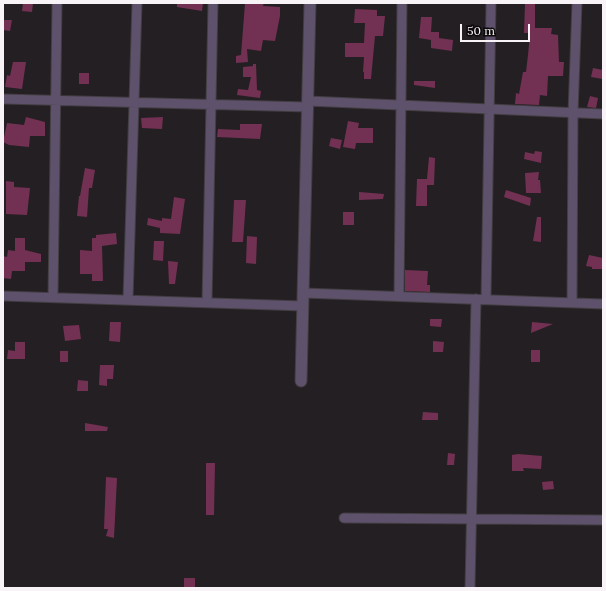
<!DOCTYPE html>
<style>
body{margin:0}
#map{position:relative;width:606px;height:591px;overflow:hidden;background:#241f23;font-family:Lora,serif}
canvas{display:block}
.frame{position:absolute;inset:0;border:4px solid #f7f3f7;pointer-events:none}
.scale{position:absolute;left:460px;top:24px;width:70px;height:18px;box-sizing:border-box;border:2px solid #f7f3f7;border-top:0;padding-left:5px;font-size:12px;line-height:14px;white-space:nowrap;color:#f7f3f7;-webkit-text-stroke:3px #0c090b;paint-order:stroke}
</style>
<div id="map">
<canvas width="606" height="591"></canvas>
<div class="frame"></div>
<div class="scale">50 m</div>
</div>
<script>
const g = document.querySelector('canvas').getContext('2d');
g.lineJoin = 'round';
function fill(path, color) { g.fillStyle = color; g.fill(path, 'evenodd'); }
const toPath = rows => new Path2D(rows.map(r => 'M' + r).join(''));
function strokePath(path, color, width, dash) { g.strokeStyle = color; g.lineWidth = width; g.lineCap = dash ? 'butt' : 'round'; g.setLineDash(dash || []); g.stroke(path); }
fill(toPath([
 [23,3,33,3,32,12,22,11],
 [177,3,203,3,202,11,177,7],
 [245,3,264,3,263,6,280,7,280,16,275,41,263,40,261,51,247,49,248,62,236,63,236,56,241,55],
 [525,3,535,3,535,28,552,28,551,34,558,35,559,62,564,62,563,76,548,76,547,96,540,95,539,105,515,104,516,93,519,94,523,72,526,72,528,55,530,33,524,33],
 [355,9,377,10,377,16,385,16,383,36,375,36,371,79,364,79,364,72,363,72,364,57,345,57,345,43,364,43,365,23,354,23],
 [421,17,432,17,431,32,439,32,439,38,453,40,452,51,431,48,431,40,419,38],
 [4,20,12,20,10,31,3,30],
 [13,62,26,62,22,89,5,87,7,75,10,76],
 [253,64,256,64,257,90,261,91,260,98,237,95,238,89,248,90,251,77,243,77,243,67,253,66],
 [593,68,603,70,603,79,591,77],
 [79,73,89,73,89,84,79,84],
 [414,81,435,81,435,88,414,85],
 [590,96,598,98,596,108,587,107],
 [26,117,45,122,45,136,30,136,29,147,9,145,3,142,7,123,24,125],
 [163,117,162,129,142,128,141,118],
 [348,121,359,123,358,128,373,128,373,143,356,143,355,149,343,147],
 [240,124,262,124,260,139,217,137,218,129,240,130],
 [331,138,342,140,340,149,329,146],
 [535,151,542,152,541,163,524,159,525,152,534,154],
 [429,157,435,158,434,185,427,185,427,206,416,206,417,179,427,179],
 [85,168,95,170,92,188,89,188,87,217,77,216,79,196,80,196],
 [539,172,538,180,540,180,541,193,526,193,525,173],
 [6,181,14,182,14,187,30,188,27,215,6,214],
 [506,190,531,198,530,206,504,197],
 [359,192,384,194,383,199,359,200],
 [174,197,185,199,180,234,160,233,160,228,147,225,148,218,162,221,162,218,171,219],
 [234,200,246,200,243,242,232,242],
 [343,212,354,212,354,225,343,225],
 [537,217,541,217,541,242,533,241],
 [116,233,117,244,102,246,103,281,92,281,92,274,80,274,80,250,92,251,92,238,96,238,96,235],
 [247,236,257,237,256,264,246,263],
 [15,238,25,238,25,250,41,254,41,262,25,262,25,271,12,271,11,279,3,278,3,256,7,257,8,250,15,251],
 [154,241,164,241,163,261,153,260],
 [589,255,603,258,603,269,592,269,592,267,586,266],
 [168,261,178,262,175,284,169,284],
 [405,270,428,271,427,285,430,285,430,292,405,291],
 [430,319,442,319,441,327,430,326],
 [110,322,121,322,120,342,109,341],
 [532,322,553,324,531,333],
 [79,325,81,339,65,341,63,326],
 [433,341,444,342,443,352,433,352],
 [15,342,25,342,25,359,7,359,8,350,15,351],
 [531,350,540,350,540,362,531,362],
 [60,351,68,351,68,362,60,362],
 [100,365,114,365,113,379,107,379,107,386,99,385],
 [78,380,88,381,88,391,77,391],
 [423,412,438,413,438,420,422,420],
 [85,423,108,427,107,431,85,431],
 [448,453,455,454,454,465,447,465],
 [518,454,542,456,541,469,523,468,524,471,512,471,512,455],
 [206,463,215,463,214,515,206,515],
 [106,477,117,478,114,538,106,536,108,529,104,529],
 [553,481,554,489,543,490,542,482],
 [184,578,195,578,195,588,184,588]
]), '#723152');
const minor = toPath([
 [3,99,308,107],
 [308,101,603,114],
 [303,293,603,304],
 [3,296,303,306],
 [399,296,402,3],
 [53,297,57,3],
 [486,299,491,3],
 [128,300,137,3],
 [207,303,213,3],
 [572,303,573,113,577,3],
 [344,518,603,520],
 [470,588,476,299]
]);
const tertiary = toPath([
 [301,381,310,3]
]);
strokePath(minor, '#423d41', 11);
strokePath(tertiary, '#423d41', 13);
strokePath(minor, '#5e516b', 9);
strokePath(tertiary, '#5e516b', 11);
</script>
